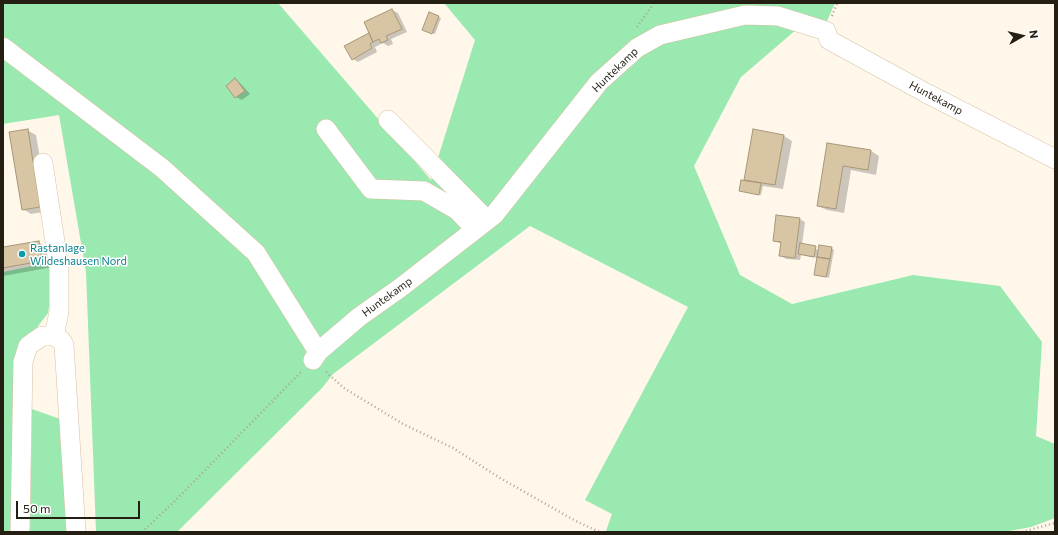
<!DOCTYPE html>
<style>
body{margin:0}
#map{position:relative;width:1058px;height:535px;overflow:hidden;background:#fff7ea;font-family:Commissioner,sans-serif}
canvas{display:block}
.frame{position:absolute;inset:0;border:4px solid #251e12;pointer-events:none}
.north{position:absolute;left:1002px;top:16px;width:40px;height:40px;-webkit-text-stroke:3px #fff;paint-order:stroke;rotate:82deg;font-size:11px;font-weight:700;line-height:16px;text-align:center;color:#251e12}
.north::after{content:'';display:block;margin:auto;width:14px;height:18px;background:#251e12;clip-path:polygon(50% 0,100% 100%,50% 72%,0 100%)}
.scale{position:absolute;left:16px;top:501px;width:124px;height:18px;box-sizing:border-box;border:2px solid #251e12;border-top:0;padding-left:5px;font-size:12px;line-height:14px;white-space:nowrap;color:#251e12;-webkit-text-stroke:3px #fff;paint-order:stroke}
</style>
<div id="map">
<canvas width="1058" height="535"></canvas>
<div class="frame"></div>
<div class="north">N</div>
<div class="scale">50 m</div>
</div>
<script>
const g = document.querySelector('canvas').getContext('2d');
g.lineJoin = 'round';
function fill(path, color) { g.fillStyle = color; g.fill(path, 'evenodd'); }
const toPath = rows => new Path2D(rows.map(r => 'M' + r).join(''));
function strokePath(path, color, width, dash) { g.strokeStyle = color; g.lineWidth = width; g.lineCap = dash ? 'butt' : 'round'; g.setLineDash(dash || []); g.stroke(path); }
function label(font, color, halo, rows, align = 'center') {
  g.font = font + ' Commissioner,sans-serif'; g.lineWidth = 3; g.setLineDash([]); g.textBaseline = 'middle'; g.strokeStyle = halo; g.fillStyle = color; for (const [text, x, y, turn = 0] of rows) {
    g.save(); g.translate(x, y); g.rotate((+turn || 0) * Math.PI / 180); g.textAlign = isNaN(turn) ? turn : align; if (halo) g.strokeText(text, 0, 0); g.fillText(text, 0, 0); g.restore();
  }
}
fill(toPath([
 [3,3,278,3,431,180,475,40,444,3,835,3,827,21,797,29,741,77,694,166,740,275,792,304,913,275,1000,286,1042,342,1036,436,1055,444,1055,518,1031,527,1004,532,606,531,612,514,585,500,688,307,530,226,333,374,322,388,177,532,96,532,86,272,59,115,3,124],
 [52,262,53,279,48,313,23,346,12,532,3,532,3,272],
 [32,409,60,419,68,532,30,532]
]), '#99e9b0');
fill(toPath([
 [392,10,398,13,407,32,391,39,393,44,388,46,383,43,375,47,377,52,358,62,353,59,370,33],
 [438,17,441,18,435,34,426,31],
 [235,79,240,83,250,94,242,100,236,97],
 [27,130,36,135,49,211,31,214,23,209],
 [784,136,792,141,783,189,763,186,761,195,741,191,750,182,745,179],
 [828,144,871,151,879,156,876,175,851,170,844,213,827,210,818,206],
 [799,219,805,222,802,245,819,250,831,248,834,250,829,278,815,274,818,258,801,255,800,260,786,259,780,255,782,244,774,241],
 [38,242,49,248,53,267,3,276,3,248]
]), '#0003');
const building = toPath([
 [392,9,402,29,386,36,388,40,381,43,379,39,373,42,364,22,392,9],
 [429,12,439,16,432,34,422,30,429,12],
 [369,33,373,42,370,44,372,48,352,60,344,46,369,33],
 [235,78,245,91,235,98,226,86,235,78],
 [28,129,40,207,22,210,9,132,28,129],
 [753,129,784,135,775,185,744,180,753,129],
 [827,143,871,150,868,170,843,166,836,209,817,206,827,143],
 [741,180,761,183,759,195,739,191,741,180],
 [776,215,800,218,795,258,779,256,781,242,773,241,776,215],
 [39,241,42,261,3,268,3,247,39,241],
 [800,243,816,246,814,257,798,254,800,243],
 [819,245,832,247,830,259,817,257,819,245],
 [817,257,830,259,826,277,814,275,817,257]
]);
fill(building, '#d7c5a4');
strokePath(building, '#a89777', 1);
const minor = toPath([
 [3,47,162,168,256,253,318,352],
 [388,120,487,220],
 [326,129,371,189,424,191,457,210,475,229],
 [43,163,59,268,59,312,54,336],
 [313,360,318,352,359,317,400,288,494,215,599,82,637,48,660,35,745,15,778,16,826,31,829,40,926,93,1055,159],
 [20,532,23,362,28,346,42,336,54,336,61,340,64,345,76,532]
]);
strokePath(minor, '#d4c2a1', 20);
strokePath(toPath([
 [832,16,837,3],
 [637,27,654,3],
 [326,372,344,388,403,424,453,448,500,478,574,520,599,532],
 [142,532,173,503,301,372],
 [1022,532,1055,523]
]), '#aba497', 2.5, [1, 3]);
strokePath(minor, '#fff', 19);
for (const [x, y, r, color] of [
 [22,254,4,"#0f9aa8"]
]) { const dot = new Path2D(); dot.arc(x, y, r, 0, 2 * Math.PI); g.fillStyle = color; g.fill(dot); strokePath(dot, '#fff', 1.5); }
label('11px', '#251e12', '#fff', [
 ["Huntekamp",615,70,-44],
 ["Huntekamp",936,98,28],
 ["Huntekamp",387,297,-36]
]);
label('11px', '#0d838f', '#fff', [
 ["Rastanlage",30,248],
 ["Wildeshausen Nord",30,261]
], 'left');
</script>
